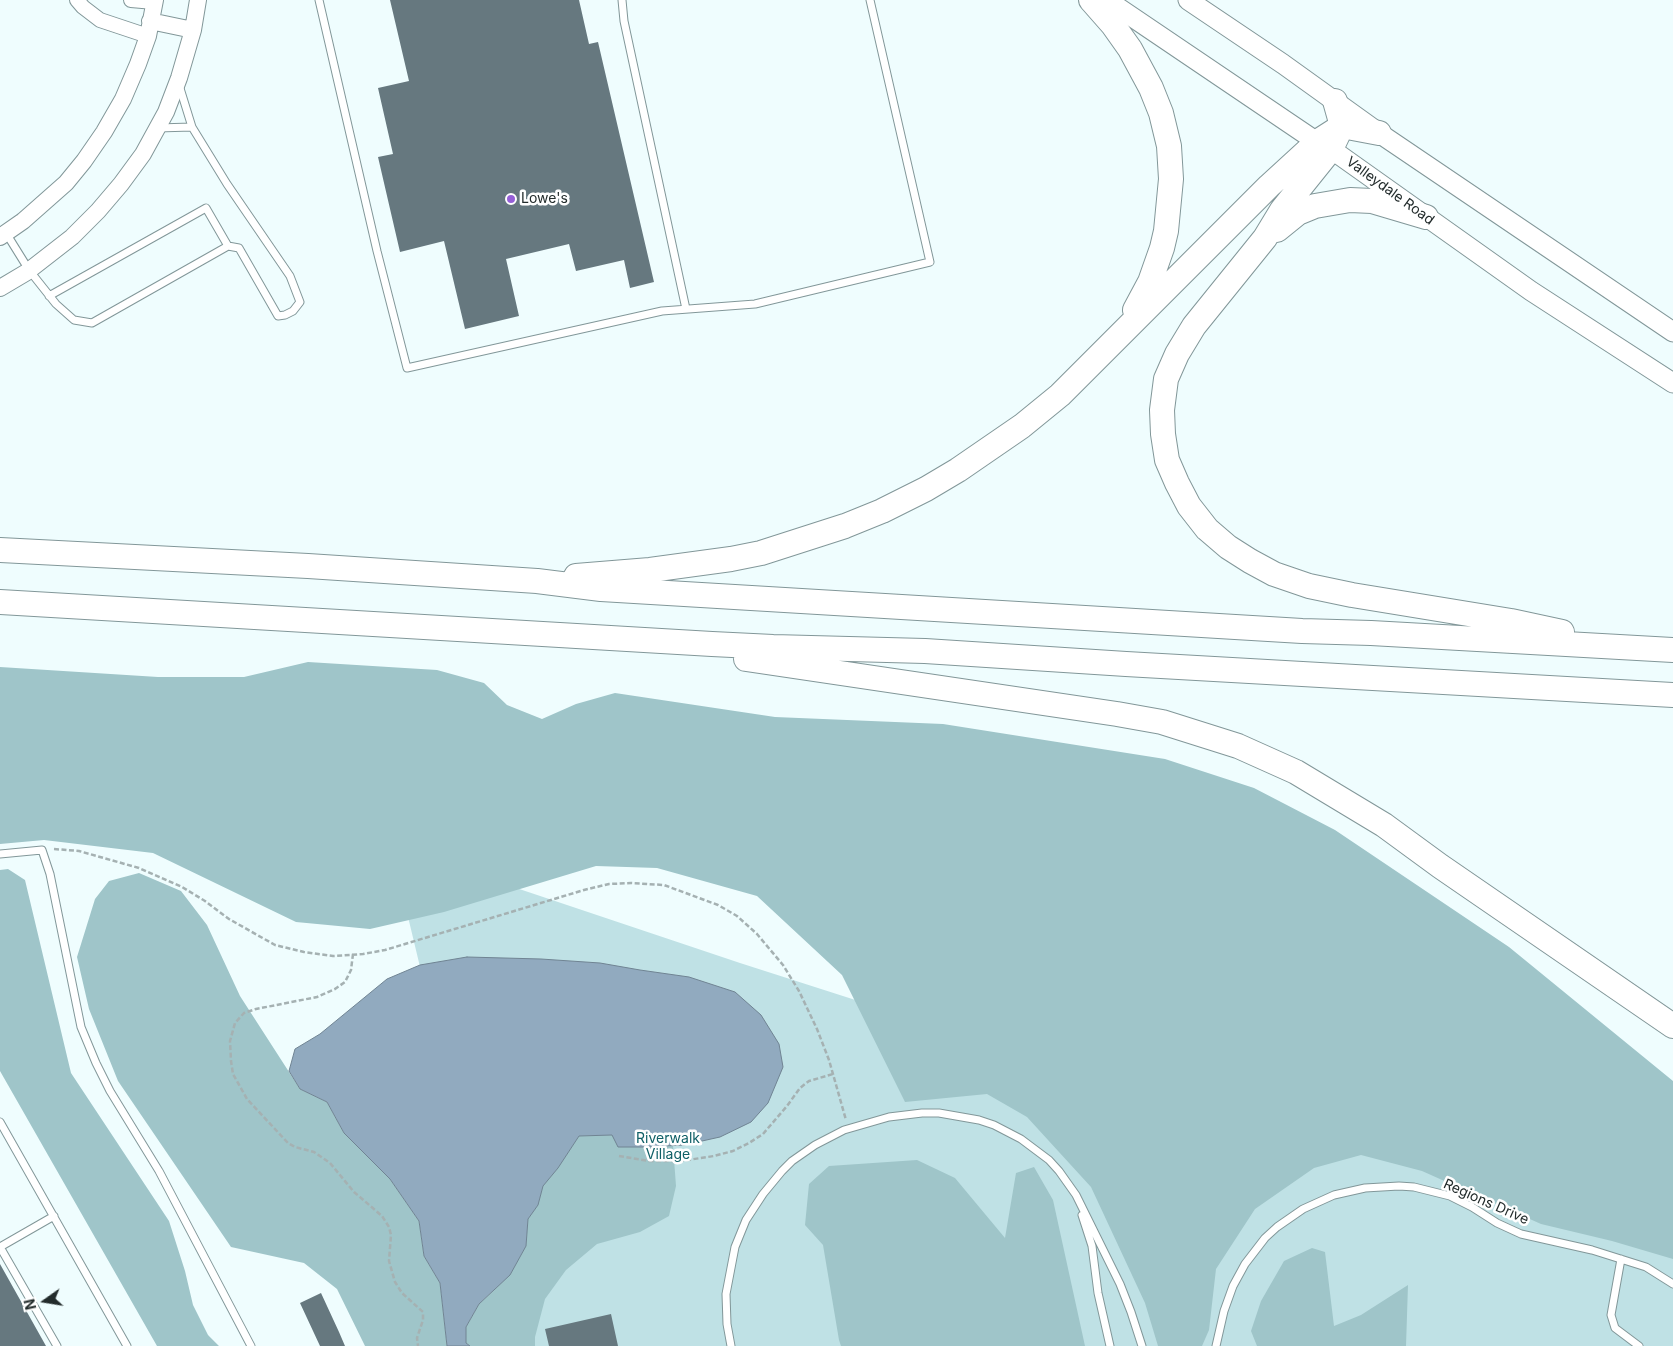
<!DOCTYPE html>
<style>
body{margin:0}
#map{position:relative;width:1673px;height:1346px;overflow:hidden;background:#effdfe;font-family:Inter,sans-serif}
canvas{display:block}
.north{position:absolute;left:20px;top:1276px;width:50px;height:50px;-webkit-text-stroke:4px #fff;paint-order:stroke;rotate:257deg;font-size:14px;font-weight:700;line-height:20px;text-align:center;color:#232c2c}
.north::after{content:'';display:block;margin:auto;width:18px;height:22px;background:#232c2c;clip-path:polygon(50% 0,100% 100%,50% 72%,0 100%)}
</style>
<div id="map">
<canvas width="1673" height="1346"></canvas>
<div class="north">N</div>
</div>
<script>
const g = document.querySelector('canvas').getContext('2d');
g.lineJoin = 'round';
function fill(path, color) { g.fillStyle = color; g.fill(path, 'evenodd'); }
const toPath = rows => new Path2D(rows.map(r => 'M' + r).join(''));
function strokePath(path, color, width, dash) { g.strokeStyle = color; g.lineWidth = width; g.lineCap = dash ? 'butt' : 'round'; g.setLineDash(dash || []); g.stroke(path); }
function label(font, color, halo, rows, align = 'center') {
  g.font = font + ' Inter,sans-serif'; g.lineWidth = 5; g.setLineDash([]); g.textBaseline = 'middle'; g.strokeStyle = halo; g.fillStyle = color; for (const [text, x, y, turn = 0] of rows) {
    g.save(); g.translate(x, y); g.rotate((+turn || 0) * Math.PI / 180); g.textAlign = isNaN(turn) ? turn : align; if (halo) g.strokeText(text, 0, 0); g.fillText(text, 0, 0); g.restore();
  }
}
fill(toPath([
 [391,846,740,963,1242,1124,1673,1210,1673,1346,511,1346]
]), '#bfe1e5');
fill(toPath([
 [308,662,437,670,484,683,507,705,542,719,576,704,615,693,775,717,943,724,1165,759,1254,788,1335,830,1509,947,1673,1081,1673,1259,1612,1241,1541,1224,1422,1171,1361,1155,1314,1168,1255,1209,1216,1269,1209,1330,1202,1346,1158,1346,1145,1303,1091,1187,1027,1117,987,1094,905,1102,842,975,757,896,657,868,596,866,444,912,370,929,296,922,153,853,44,840,0,844,0,667,158,677,244,677],
 [8,869,25,880,71,1073,169,1221,185,1271,193,1305,208,1335,219,1346,157,1346,0,1071,0,870],
 [139,873,181,891,207,925,240,996,300,1089,327,1102,344,1133,390,1179,419,1221,424,1256,440,1283,447,1346,365,1346,337,1289,304,1263,231,1247,118,1081,89,1009,77,957,95,899,109,881],
 [613,1135,645,1147,673,1146,676,1186,669,1216,640,1232,597,1244,566,1270,545,1299,535,1337,535,1346,470,1346,466,1343,466,1327,479,1304,510,1275,526,1246,528,1219,538,1205,543,1186,558,1168,579,1136],
 [917,1160,955,1178,1005,1238,1016,1173,1034,1167,1053,1200,1085,1346,841,1346,839,1340,823,1245,805,1225,809,1184,829,1166],
 [1312,1248,1325,1252,1334,1326,1361,1315,1408,1285,1406,1346,1257,1346,1251,1331,1261,1301,1284,1261]
]), '#9fc5c9');
const water = toPath([
 [467,957,541,959,600,963,640,970,689,977,735,992,761,1015,779,1044,783,1067,768,1103,751,1122,720,1137,684,1145,645,1147,618,1147,612,1135,579,1136,558,1168,543,1186,538,1205,528,1219,526,1246,510,1275,479,1304,466,1327,466,1343,470,1346,447,1346,440,1283,424,1256,419,1221,390,1179,344,1133,327,1102,300,1089,289,1071,295,1049,320,1034,387,979,420,965,467,957]
]);
fill(water, '#91aabf');
strokePath(water, '#708493', 1);
fill(toPath([
 [390,0,579,0,589,44,598,42,654,282,630,288,624,260,576,271,569,244,506,259,519,316,465,329,444,241,400,252,378,157,393,154,378,88,409,81],
 [0,1264,46,1346,0,1346],
 [321,1293,339,1332,345,1346,320,1346,300,1303],
 [611,1314,618,1346,549,1346,545,1329]
]), '#66787f');
const service = toPath([
 [319,0,377,251,407,368,662,311,755,304,930,262,870,0],
 [622,0,624,21,686,309],
 [157,128,192,127],
 [6,233,29,270,56,304,74,320,92,323,228,246,239,248,278,316,285,315,293,311,300,302,290,276,227,184,192,127,179,85],
 [49,296,206,208,228,246],
 [0,854,42,850,50,874,81,1027,96,1063,110,1091,159,1171,251,1346],
 [0,1122,127,1346],
 [1082,1215,1092,1246,1098,1293,1110,1346],
 [0,1247,57,1346],
 [0,1247,54,1216],
 [1621,1259,1611,1315,1615,1328,1639,1346],
 [731,1346,727,1324,726,1294,735,1247,746,1220,763,1194,782,1171,792,1161,815,1145,844,1130,889,1117,922,1113,939,1113,979,1120,994,1125,1021,1139,1049,1160,1059,1171,1076,1195,1120,1284,1131,1312,1142,1346],
 [1216,1346,1224,1311,1233,1286,1245,1264,1265,1238,1277,1227,1303,1209,1334,1195,1365,1188,1399,1186,1414,1187,1450,1196,1472,1207,1497,1223,1521,1234,1592,1250,1646,1267,1673,1284]
]);
const minor = toPath([
 [77,0,83,7,100,20,148,36],
 [131,0,154,2]
]);
const tertiary = toPath([
 [150,21,193,30],
 [0,237,23,221,66,183,84,161,104,132,123,99,138,64,148,36,155,0],
 [0,288,27,272,72,237,98,211,121,184,143,154,166,112,179,78,193,30,198,0]
]);
const secondary = toPath([
 [1107,0,1317,142,1331,149,1531,291,1673,383],
 [1188,0,1283,64,1379,133,1673,332]
]);
const motorway = toPath([
 [1091,0,1113,25,1130,49,1151,88,1161,113,1169,146,1171,179,1166,231,1162,248,1150,282,1135,310],
 [1335,101,1342,126,1331,149,1282,210,1265,238,1194,326,1177,354,1166,379,1162,410,1163,434,1167,460,1177,483,1189,506,1207,529,1228,547,1250,561,1274,574,1309,586,1352,595,1511,621,1562,632],
 [1277,230,1298,213,1315,206,1350,200,1372,201,1426,217],
 [0,550,308,566,537,581,601,589,1302,631,1371,633,1673,650],
 [576,576,650,570,731,559,761,553,845,526,882,511,926,489,958,470,1022,426,1060,395,1269,186,1317,142,1342,126,1379,133],
 [0,602,712,644,773,647,925,651,1126,664,1673,695],
 [746,659,1117,714,1162,722,1238,746,1296,772,1384,825,1440,866,1673,1026]
]);
strokePath(service, '#829799', 9);
strokePath(minor, '#829799', 16);
strokePath(tertiary, '#829799', 18);
strokePath(secondary, '#829799', 21);
strokePath(motorway, '#829799', 26);
strokePath(toPath([
 [54,849,79,851,139,868,182,887,205,901,229,919,275,945,304,952,333,956,363,954,385,950,584,890,609,884,631,883,664,885,718,905,737,916,757,934,783,965,799,991,817,1029,829,1060,846,1120],
 [353,954,351,970,345,982,335,989,317,997,256,1009,244,1013,235,1023,230,1041,231,1061,233,1074,247,1099,288,1143,295,1147,314,1152,330,1163,354,1192,382,1216,389,1227,391,1235,389,1261,395,1282,402,1293,423,1312,423,1320,417,1338,418,1346],
 [619,1156,649,1161,681,1161,714,1156,733,1151,749,1143,763,1134,787,1106,800,1088,809,1081,833,1074]
]), '#a5b1b2', 2.5, [5, 2.5]);
strokePath(service, '#fff', 7);
strokePath(minor, '#fff', 14);
strokePath(tertiary, '#fff', 16);
strokePath(secondary, '#fff', 19);
strokePath(motorway, '#fff', 24);
for (const [x, y, r, color] of [
 [511,199,5,"#955fd7"]
]) { const dot = new Path2D(); dot.arc(x, y, r, 0, 2 * Math.PI); g.fillStyle = color; g.fill(dot); strokePath(dot, '#fff', 2); }
label('14px', '#232c2c', '#fff', [
 ["Valleydale Road",1390,191,36],
 ["Regions Drive",1486,1202,24]
]);
label('14px', '#232c2c', '#fff', [
 ["Lowe's",521,199]
], 'left');
label('14px', '#106067', '#fff', [
 ["Riverwalk",668,1139],
 ["Village",668,1155]
]);
</script>
